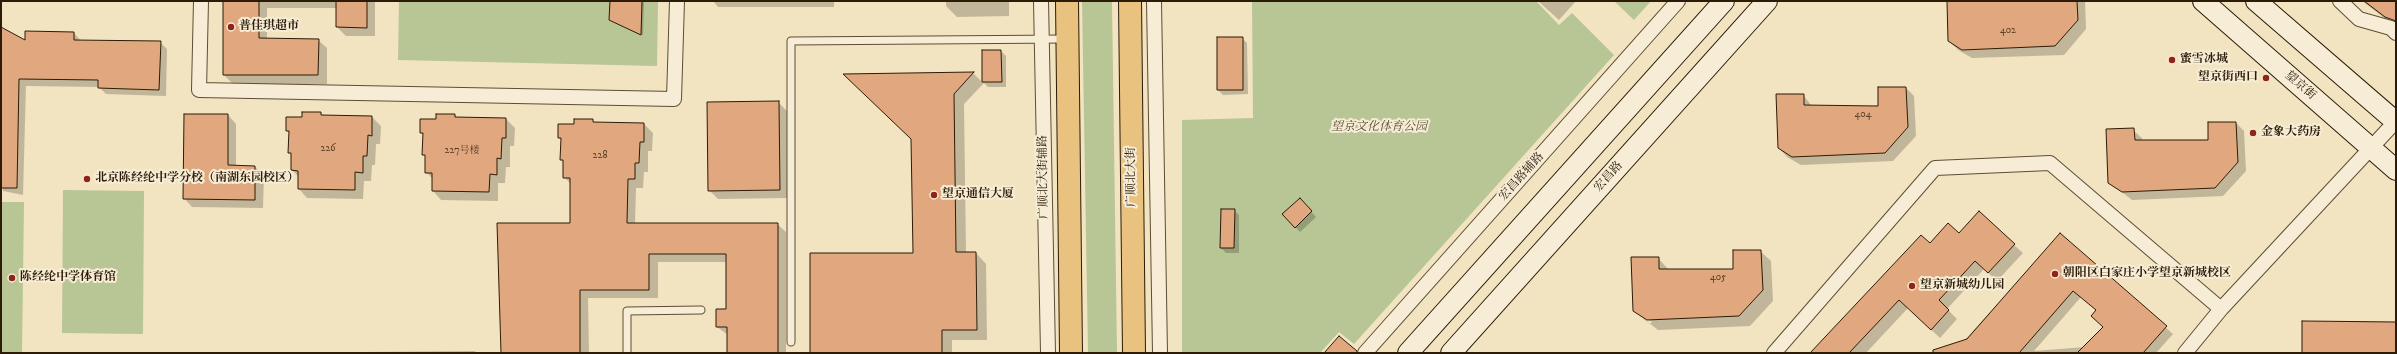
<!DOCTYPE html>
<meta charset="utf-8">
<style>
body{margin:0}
#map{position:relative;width:2397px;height:354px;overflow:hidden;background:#f2e4c0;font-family:"IM FELL DW Pica",serif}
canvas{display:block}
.frame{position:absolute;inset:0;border:2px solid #2b1b07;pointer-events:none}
</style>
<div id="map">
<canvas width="2397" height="354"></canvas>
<div class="frame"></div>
</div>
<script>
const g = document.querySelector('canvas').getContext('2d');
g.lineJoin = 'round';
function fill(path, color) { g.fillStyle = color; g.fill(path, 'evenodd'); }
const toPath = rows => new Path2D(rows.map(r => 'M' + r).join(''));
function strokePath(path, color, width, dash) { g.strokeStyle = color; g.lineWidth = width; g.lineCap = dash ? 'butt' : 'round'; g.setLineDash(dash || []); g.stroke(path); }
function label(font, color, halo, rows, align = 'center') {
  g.font = font + ' "IM FELL DW Pica","Noto Serif SC",serif'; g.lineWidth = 4; g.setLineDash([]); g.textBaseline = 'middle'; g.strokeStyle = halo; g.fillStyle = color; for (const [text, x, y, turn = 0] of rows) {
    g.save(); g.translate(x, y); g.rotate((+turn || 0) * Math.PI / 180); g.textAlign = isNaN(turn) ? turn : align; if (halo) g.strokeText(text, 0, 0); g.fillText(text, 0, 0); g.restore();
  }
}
fill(toPath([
 [399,1,658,1,657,66,398,60],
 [1082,1,1112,1,1117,353,1088,353],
 [1252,1,1536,1,1559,25,1572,13,1614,55,1354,344,1339,332,1320,353,1182,353,1182,120,1253,118],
 [1614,1,1651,1,1634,20],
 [63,190,144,191,143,334,62,333],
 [1,202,24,202,22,353,1,353]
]), '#b8c595');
fill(toPath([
 [224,1,375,1,375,36,346,36,337,27,337,8,267,8,267,39,318,40,327,48,327,84,233,84,224,75],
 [611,1,644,1,643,35,612,20],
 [713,1,834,1,834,7,718,7],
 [946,1,1009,1,1009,16,957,17,946,6],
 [1538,1,1576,1,1559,20],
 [1948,1,2085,1,2086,29,2064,55,1972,58,1958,50,1949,41],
 [2362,1,2396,1,2396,27],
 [1,28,25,41,74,33,81,41,160,42,167,49,166,96,106,94,99,87,26,86,23,195,3,191],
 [1242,38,1247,43,1248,94,1223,95,1218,90],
 [983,51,1001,51,1006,56,1006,87,988,87,984,83,964,104,966,253,976,253,986,264,987,340,952,340,952,353,811,353,914,254,912,139,845,75,973,73,983,83],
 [1906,88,1914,96,1916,136,1893,161,1801,165,1787,157,1779,148,1803,95,1812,106,1879,107],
 [778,102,787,111,788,198,718,199,709,190],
 [320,113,323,116,372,117,381,126,380,144,376,144,375,165,372,165,371,181,364,181,363,199,307,198,299,189,299,177,292,170,290,133,287,130,303,118],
 [228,115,236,124,236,166,255,167,264,175,263,208,192,207,184,198],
 [454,115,457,119,506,119,515,128,514,146,510,146,510,167,506,167,505,183,498,183,498,201,441,200,433,191,433,179,426,172,424,135,421,132,437,120],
 [592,120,595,123,644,124,653,133,652,151,648,151,648,172,644,172,643,188,636,188,635,224,777,224,786,232,786,353,728,353,728,335,717,327,727,310,727,262,658,262,658,298,588,298,589,353,502,353,571,224,571,184,564,177,562,140,559,137,575,125],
 [2236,123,2244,131,2246,171,2223,196,2132,200,2109,182,2133,130,2142,138,2142,141,2210,141],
 [1300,199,1316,217,1300,232,1283,214],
 [1234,210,1239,215,1239,253,1226,253,1221,248],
 [1959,234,2014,245,2023,253,1997,281,1984,269,1947,309,1957,319,1940,338,1908,308,1866,353,1812,353,1930,245],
 [2060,235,2173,334,2156,353,1953,353],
 [2081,297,2097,311,2105,328,2085,347,2034,351],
 [1760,251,1771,261,1773,301,1750,326,1658,330,1634,311,1658,258,1669,270,1734,270],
 [1643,316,1652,322,1650,324,1643,319],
 [475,351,476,353,248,353]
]), '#0003');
const building = toPath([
 [223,1,259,1,259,38,319,39,318,75,223,75,223,1],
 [336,1,367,1,367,28,336,27,336,1],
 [610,1,642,1,641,35,609,20,610,1],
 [1947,1,2077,1,2078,20,2055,46,1962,50,1948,41,1947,1],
 [2364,1,2396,1,2396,21,2385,17,2364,1],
 [1,27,25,40,25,31,74,32,74,40,161,41,159,90,98,88,98,80,19,79,17,188,1,188,1,27],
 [1217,37,1243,37,1243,90,1217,90,1217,37],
 [982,50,1001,50,1002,82,982,82,982,50],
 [974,72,954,94,956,252,976,252,977,330,942,330,942,353,810,353,810,253,913,253,911,139,843,74,974,72],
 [1878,87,1906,87,1908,127,1885,153,1792,157,1778,148,1776,94,1804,94,1804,105,1878,106,1878,87],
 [779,101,780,190,708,191,707,102,779,101],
 [302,112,321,112,321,115,372,116,372,136,368,135,367,156,363,156,363,173,355,172,355,190,298,189,298,171,291,170,291,153,288,153,289,131,286,131,286,117,302,117,302,112],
 [184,114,228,114,228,165,255,166,255,200,183,199,184,114],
 [436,114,455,114,455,117,506,118,506,138,502,138,501,159,497,158,497,175,490,174,489,192,432,191,432,173,425,173,425,155,422,155,423,133,420,133,420,119,436,119,436,114],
 [574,119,593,119,593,122,644,123,644,142,640,142,639,163,635,163,635,179,628,179,627,223,778,223,778,353,727,353,727,327,716,327,716,309,726,309,726,254,649,254,649,290,580,290,580,353,501,353,497,223,570,223,570,178,563,178,563,160,560,160,561,138,558,138,558,124,574,124,574,119],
 [2208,122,2236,122,2238,162,2215,188,2122,192,2108,183,2106,129,2134,128,2135,140,2208,140,2208,122],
 [1300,198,1312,211,1295,228,1282,214,1300,198],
 [1221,209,1235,209,1234,248,1220,248,1221,209],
 [1979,211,2015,244,1988,273,1975,261,1939,300,1949,310,1931,330,1899,300,1849,353,1810,353,1921,235,1930,243,1948,223,1959,233,1979,211],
 [2060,233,2167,326,2143,353,2077,353,2103,327,2091,316,2096,310,2073,291,2019,353,1933,353,1933,350,1967,339,2060,233],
 [1733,250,1761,250,1763,290,1739,316,1647,320,1633,311,1631,257,1659,257,1659,269,1733,269,1733,250],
 [2302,321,2396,322,2396,353,2302,353,2302,321],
 [1339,336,1357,351,1357,353,1324,353,1339,336]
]);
fill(building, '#e1a77e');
strokePath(building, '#2b1b07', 1);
const lane = toPath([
 [791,342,791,41,1065,39],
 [627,353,627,311,701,310]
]);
const street = toPath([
 [201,1,199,90,674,99,677,1],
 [1041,1,1048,353],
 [1154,1,1160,353],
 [2340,1,2359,19,2391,28,2396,33],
 [1365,353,1678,1],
 [1774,353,1935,168,2050,163,2221,309],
 [2185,353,2221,309,2396,121]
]);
const secondary = toPath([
 [2203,1,2396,170],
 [2256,1,2396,122],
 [1408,353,1724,1],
 [1451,353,1767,1]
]);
const primary = toPath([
 [1067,1,1071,353],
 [1130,1,1134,353]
]);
strokePath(lane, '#5d4d35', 9);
strokePath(street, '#5d4d35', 16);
strokePath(secondary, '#2b1b07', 22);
strokePath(primary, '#2b1b07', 24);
strokePath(lane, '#f7edd6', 7);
strokePath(street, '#f7edd6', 14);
strokePath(secondary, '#f7edd6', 20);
strokePath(primary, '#e9c280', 22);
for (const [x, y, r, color] of [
 [231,27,4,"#8f2418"],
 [2172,60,4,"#8f2418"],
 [2266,78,4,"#8f2418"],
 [2253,133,4,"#8f2418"],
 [87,179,4,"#8f2418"],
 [934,195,4,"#8f2418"],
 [2055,274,4,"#8f2418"],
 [12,278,4,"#8f2418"],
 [1912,286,4,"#8f2418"]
]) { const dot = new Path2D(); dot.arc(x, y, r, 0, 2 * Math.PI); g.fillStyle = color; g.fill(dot); strokePath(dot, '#f7edd6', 1.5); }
label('10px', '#583e25', null, [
 ["402",2008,31],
 ["404",1863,115],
 ["226",328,149],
 ["227号楼",462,151],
 ["228",600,156],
 ["405",1718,278]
]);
label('bold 12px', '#2b1b07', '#f7edd6', [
 ["普佳琪超市",239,27],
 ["蜜雪冰城",2180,60],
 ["望京街西口",2258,78,"right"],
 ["金象大药房",2261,133],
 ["北京陈经纶中学分校（南湖东园校区）",95,179],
 ["望京通信大厦",942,195],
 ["朝阳区白家庄小学望京新城校区",2063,274],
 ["陈经纶中学体育馆",20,278],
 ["望京新城幼儿园",1920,286]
], 'left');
label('12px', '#2b1b07', '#f7edd6', [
 ["望京街",2300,86,41],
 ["广顺北大街辅路",1044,177,-91],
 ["广顺北大街",1132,177,-91],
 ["宏昌路辅路",1522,177,-48],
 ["宏昌路",1609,177,-48]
]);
label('italic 12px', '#554e32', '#f7edd6', [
 ["望京文化体育公园",1379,128]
]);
</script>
